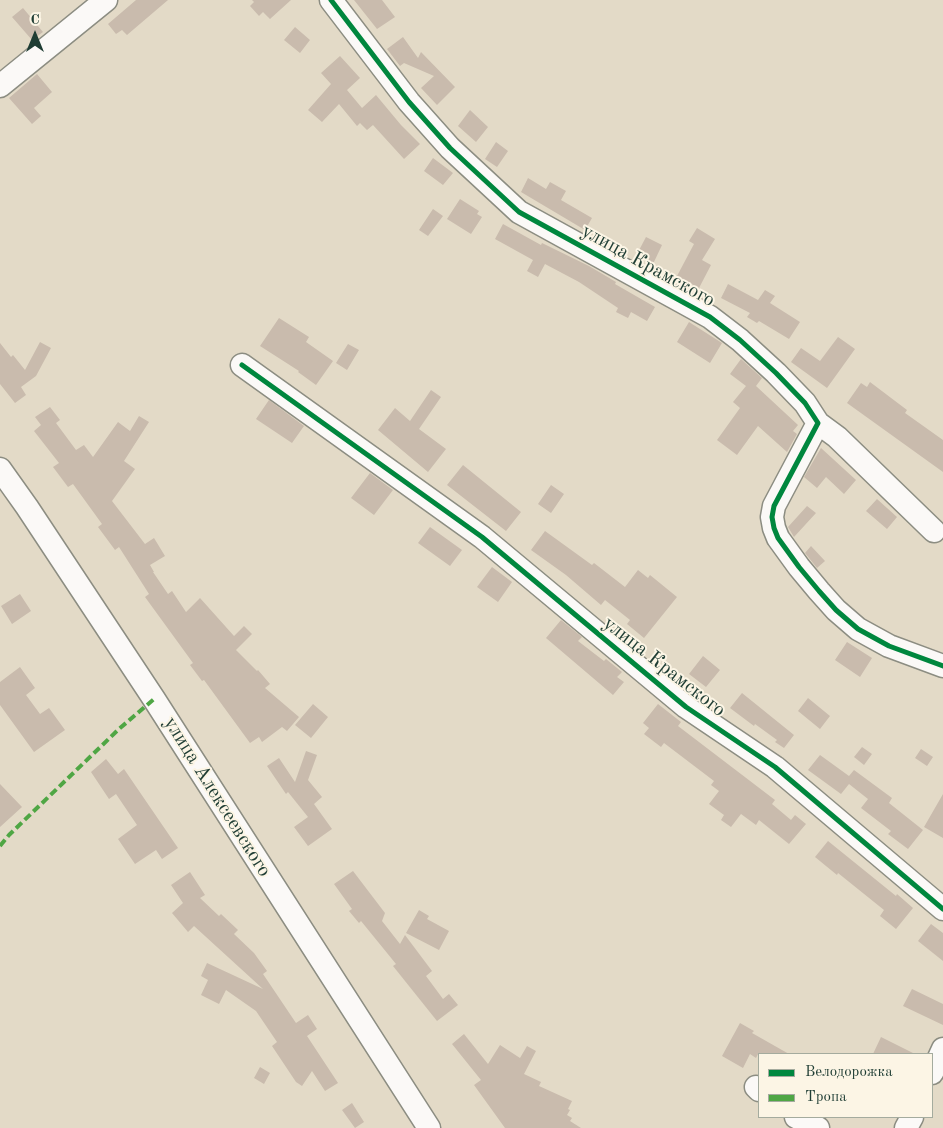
<!DOCTYPE html>
<meta charset="utf-8">
<style>
body{margin:0}
#map{position:relative;width:943px;height:1128px;overflow:hidden;background:#e3dac7;font-family:"Old Standard TT",serif}
canvas{display:block}
.legend{position:absolute;left:758px;top:1053px;width:175px;height:65px;box-sizing:border-box;background:#fcf5e5;border:1px solid #a4ab9e;margin:0;padding:6px 9px;list-style:none;font-size:15px;color:#1f3d34}
.legend li{display:flex;align-items:center;gap:10px;height:25px}
.legend b{width:25px;border:1px solid #a4ab9e}
.north{position:absolute;left:10px;top:10px;width:50px;height:50px;-webkit-text-stroke:4px #fcf5e5;paint-order:stroke;rotate:0deg;font-size:14px;font-weight:700;line-height:20px;text-align:center;color:#1f3d34}
.north::after{content:'';display:block;margin:auto;width:18px;height:22px;background:#1f3d34;clip-path:polygon(50% 0,100% 100%,50% 72%,0 100%)}
</style>
<div id="map">
<canvas width="943" height="1128"></canvas>
<ul class="legend">
<li><b style="height:6px;background:#00873e"></b>Велодорожка</li>
<li><b style="height:6px;background:#4fa644"></b>Тропа</li>
</ul>
<div class="north">С</div>
</div>
<script>
const g = document.querySelector('canvas').getContext('2d');
g.lineJoin = 'round';
function fill(path, color) { g.fillStyle = color; g.fill(path, 'evenodd'); }
const toPath = rows => new Path2D(rows.map(r => 'M' + r).join(''));
function strokePath(path, color, width, dash) { g.strokeStyle = color; g.lineWidth = width; g.lineCap = dash ? 'butt' : 'round'; g.setLineDash(dash || []); g.stroke(path); }
function label(font, color, halo, rows, align = 'center') {
  g.font = font + ' "Old Standard TT",serif'; g.lineWidth = 4; g.setLineDash([]); g.textBaseline = 'middle'; g.strokeStyle = halo; g.fillStyle = color; for (const [text, x, y, turn = 0] of rows) {
    g.save(); g.translate(x, y); g.rotate((+turn || 0) * Math.PI / 180); g.textAlign = isNaN(turn) ? turn : align; if (halo) g.strokeText(text, 0, 0); g.fillText(text, 0, 0); g.restore();
  }
}
fill(toPath([
 [136,0,168,0,127,35,122,30,116,34,108,24],
 [252,0,291,0,270,19,263,12,259,16,250,6,254,2],
 [354,0,382,0,395,17,377,29],
 [23,8,43,32,32,40,12,17],
 [295,27,310,40,300,53,284,40],
 [403,37,418,58,421,52,455,87,437,105,421,88,434,76,404,63,400,66,387,49],
 [340,56,360,78,347,90,362,108,376,95,401,125,420,144,404,159,373,125,367,130,360,123,357,126,339,104,322,122,308,110,331,84,321,73],
 [37,74,52,92,34,108,41,116,32,124,9,98],
 [470,110,488,127,476,142,458,126],
 [496,142,508,151,497,167,485,159],
 [433,158,453,173,443,185,424,171],
 [528,178,546,189,550,182,566,191,561,200,592,218,585,230,521,192],
 [460,199,479,211,477,214,482,217,471,234,447,219],
 [433,209,443,216,428,236,419,230],
 [503,224,541,245,542,243,589,266,616,282,615,284,655,307,647,321,631,312,628,318,616,312,618,308,579,282,545,264,538,277,527,271,533,260,495,239],
 [697,228,715,239,702,260,711,265,699,288,677,276,694,244,689,241],
 [646,237,662,245,653,264,636,256],
 [728,284,758,300,765,290,775,296,770,303,800,322,789,339,759,321,757,323,747,317,750,313,721,298],
 [279,318,309,337,306,342,333,361,316,385,298,372,299,371,260,346],
 [689,322,722,343,710,363,677,342],
 [838,337,855,349,827,388,791,362,801,348,820,361],
 [40,342,51,348,36,376,21,387,26,395,15,403,0,384,0,343,11,357,13,355,25,370],
 [348,344,359,350,347,370,336,363],
 [741,359,762,378,756,386,798,425,793,431,797,434,787,452,758,426,737,455,717,440,740,408,733,402,746,386,730,374],
 [870,382,907,410,905,413,943,440,943,472,847,403,861,383,867,387],
 [431,390,441,397,419,429,446,449,428,472,378,430,395,408,410,421],
 [269,400,304,426,292,443,256,419],
 [50,407,60,420,56,423,76,450,84,445,93,457,118,422,130,431,139,416,149,422,124,461,135,469,112,501,145,544,154,538,165,556,150,565,154,572,153,572,168,594,172,591,186,612,200,598,234,636,244,626,252,634,236,650,257,671,258,670,270,684,265,688,299,717,287,731,282,727,262,742,259,737,250,743,204,680,202,681,190,665,193,663,145,597,149,594,119,547,115,550,98,527,102,524,73,484,68,487,53,467,59,463,34,431,41,425,35,417],
 [821,448,856,480,844,494,826,477,817,488,804,477],
 [463,465,521,512,506,531,447,485],
 [370,473,393,490,374,515,351,498],
 [551,485,564,494,551,513,538,504],
 [877,499,897,517,887,529,866,511],
 [807,506,816,513,794,537,788,527],
 [430,527,462,550,450,566,418,543],
 [545,531,592,565,594,563,625,587,638,570,648,578,650,575,677,597,644,638,627,624,630,620,605,600,601,605,566,575,531,550],
 [811,546,825,561,817,568,805,553],
 [492,567,512,582,498,602,477,587],
 [20,594,31,611,12,624,1,606],
 [561,620,582,637,578,641,604,661,606,659,622,672,617,677,624,682,613,695,546,638],
 [847,642,872,658,860,677,835,660],
 [703,656,720,670,706,687,689,674],
 [20,667,35,688,26,695,40,714,49,708,65,730,34,752,0,705,0,682],
 [742,693,794,735,784,748,775,742,777,740,755,724,754,726,730,708],
 [808,698,830,716,820,729,798,711],
 [313,704,328,717,311,738,295,725],
 [658,704,681,722,678,726,775,800,772,804,791,820,795,815,806,824,789,844,759,820,756,825,741,814,731,827,721,820,724,815,709,804,719,791,711,785,714,781,664,743,661,747,644,734,649,728,643,723],
 [862,747,872,754,864,765,854,757],
 [921,749,933,757,927,766,915,758],
 [306,751,317,755,308,780,322,797,314,804,332,829,308,846,294,827,308,817,288,792,286,794,267,766,279,758,295,782],
 [820,755,849,776,854,770,892,798,889,803,923,830,908,849,888,834,891,831,861,808,868,799,849,784,841,794,808,770],
 [106,759,118,774,124,769,178,848,162,859,156,850,135,864,118,839,137,825,116,794,109,799,91,772],
 [0,784,22,807,0,827],
 [943,794,943,838,924,827],
 [828,841,896,896,897,894,913,908,896,929,880,916,884,910,838,873,837,875,815,857],
 [353,871,385,913,382,921,400,944,405,935,432,971,426,976,443,999,449,994,458,1005,437,1021,393,966,396,964,361,921,359,923,349,911,352,909,334,884],
 [190,872,205,895,200,898,219,916,221,914,238,930,234,934,254,953,267,971,263,974,296,1023,308,1015,317,1029,307,1036,338,1083,325,1091,312,1071,302,1086,296,1082,272,1046,277,1042,256,1011,226,990,219,1004,201,995,208,980,201,976,207,963,263,989,194,926,188,932,172,913,183,903,171,885],
 [419,910,429,916,427,919,449,931,439,950,406,933],
 [931,924,943,933,943,961,918,941],
 [912,989,943,1004,943,1025,903,1006],
 [740,1023,754,1031,752,1033,789,1054,758,1054,756,1058,750,1054,743,1068,722,1056],
 [464,1034,488,1064,500,1045,520,1058,527,1046,536,1051,524,1074,541,1082,539,1086,572,1101,568,1109,570,1110,567,1115,572,1118,570,1121,581,1128,505,1128,474,1085,481,1080,452,1044],
 [881,1037,915,1054,873,1054],
 [260,1067,270,1073,264,1084,254,1078],
 [352,1103,364,1122,355,1128,342,1110]
]), '#c9bbad');
const minor = toPath([
 [331,0,409,102,450,148,519,212,710,317,740,340,776,373,805,403,818,423,774,506,772,517,774,528,778,538,799,567,819,591,836,610,858,629,889,646,943,666],
 [0,86,106,0],
 [242,365,482,537,686,707,775,767,943,909],
 [818,423,837,437,934,531],
 [0,469,27,507,154,699,429,1128],
 [932,1073,943,1049],
 [756,1087,759,1090],
 [796,1117,818,1128],
 [906,1128,912,1117]
]);
strokePath(minor, '#8c8d82', 25);
strokePath(minor, '#fbf9f7', 22);
strokePath(toPath([
 [0,846,9,835,119,729,154,699]
]), '#4fa644', 4, [8, 4]);
strokePath(toPath([
 [331,0,409,102,450,148,519,212,710,317,740,340,776,373,805,403,818,423,774,506,772,517,774,528,778,538,799,567,819,591,836,610,858,629,889,646,943,666],
 [242,365,482,537,686,707,775,767,943,909]
]), '#00873e', 5);
label('20px', '#1f3d34', '#fcf5e5', [
 ["улица Крамского",648,266,29],
 ["улица Крамского",664,667,38],
 ["улица Алексеевского",217,797,58]
]);
</script>
